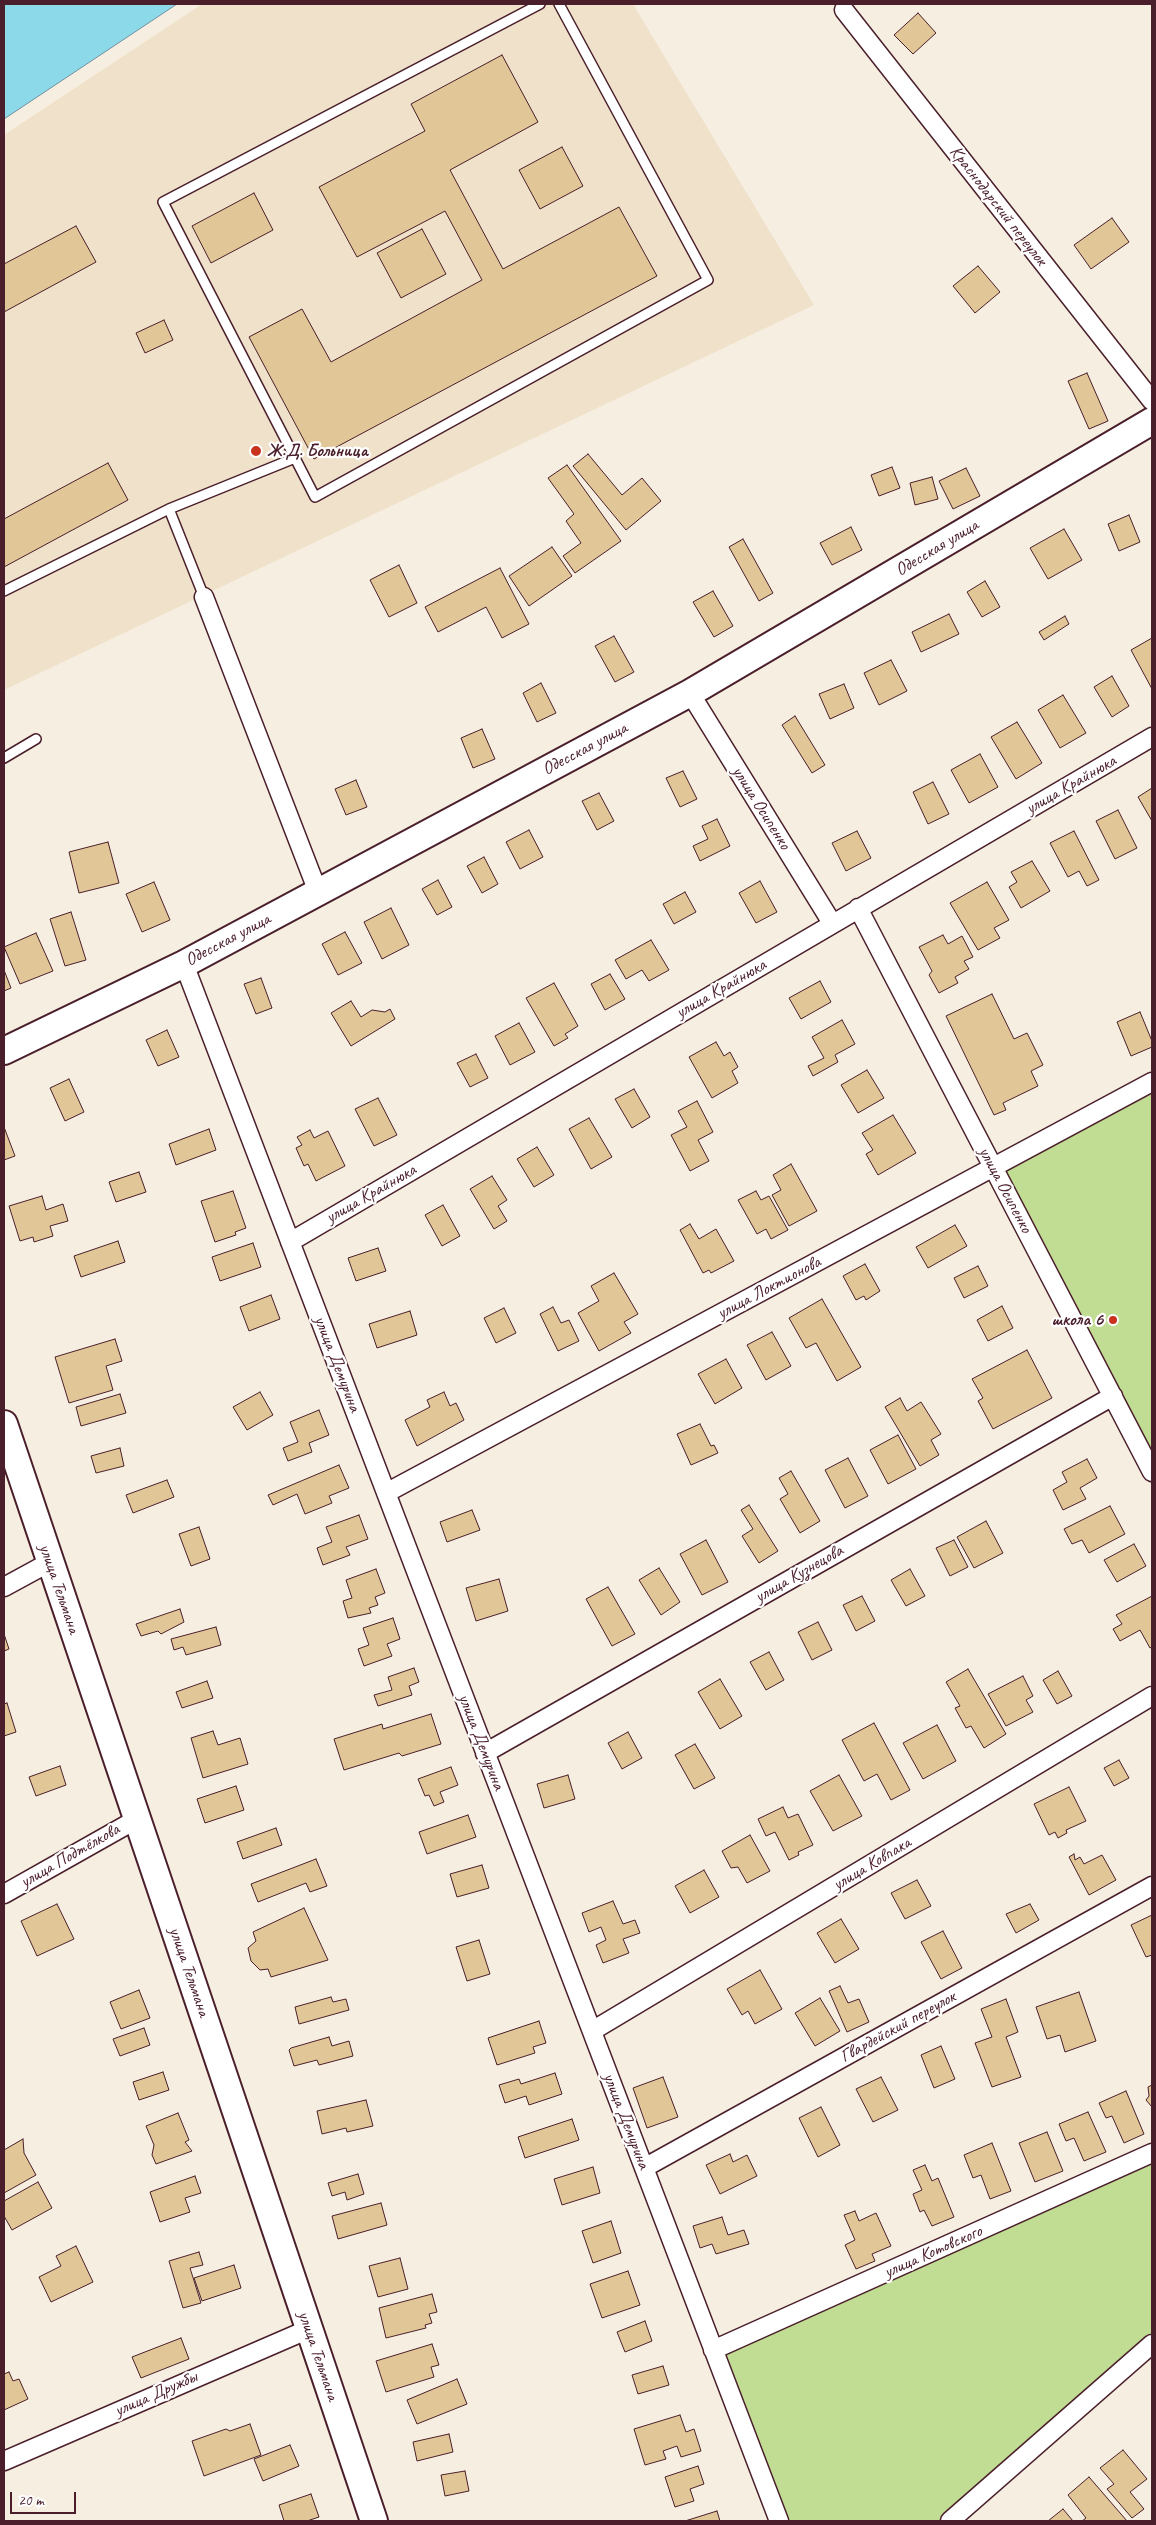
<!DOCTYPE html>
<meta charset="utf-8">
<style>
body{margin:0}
#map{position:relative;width:1156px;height:2525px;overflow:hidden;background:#f6eee0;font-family:Caveat,sans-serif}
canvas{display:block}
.frame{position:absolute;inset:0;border:5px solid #4a1f2b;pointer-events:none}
.scale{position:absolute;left:10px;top:2492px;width:66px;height:22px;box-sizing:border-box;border:2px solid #4a1f2b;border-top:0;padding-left:6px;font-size:15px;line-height:18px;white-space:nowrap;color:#4a1f2b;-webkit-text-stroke:4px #fff;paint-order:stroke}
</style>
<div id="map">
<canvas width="1156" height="2525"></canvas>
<div class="frame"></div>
<div class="scale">20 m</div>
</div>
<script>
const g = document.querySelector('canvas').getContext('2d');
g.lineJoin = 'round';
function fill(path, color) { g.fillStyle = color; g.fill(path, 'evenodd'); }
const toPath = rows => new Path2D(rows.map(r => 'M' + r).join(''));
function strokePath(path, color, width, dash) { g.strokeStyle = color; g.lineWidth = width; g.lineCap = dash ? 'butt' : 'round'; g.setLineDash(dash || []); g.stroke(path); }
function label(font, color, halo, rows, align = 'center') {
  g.font = font + ' Caveat,sans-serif'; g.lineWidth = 4.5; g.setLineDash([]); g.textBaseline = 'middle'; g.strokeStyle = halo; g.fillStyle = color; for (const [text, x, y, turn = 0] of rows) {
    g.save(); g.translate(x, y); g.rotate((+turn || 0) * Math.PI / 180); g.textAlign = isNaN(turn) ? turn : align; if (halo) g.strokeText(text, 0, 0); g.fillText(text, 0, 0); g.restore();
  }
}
fill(toPath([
 [202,4,633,4,814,305,4,690,4,135]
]), '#f0e2ca');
fill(toPath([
 [1152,1082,1152,1472,994,1168],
 [1152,2153,1152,2344,950,2521,779,2521,714,2350]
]), '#c1dc93');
const water = toPath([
 [4,4,177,4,4,119,4,4]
]);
fill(water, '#8cd9ea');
strokePath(water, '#728f9e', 1);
const building = toPath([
 [918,13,936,33,913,54,894,35,918,13],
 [502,55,538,122,450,170,503,269,619,207,657,276,314,459,249,337,302,309,331,362,482,280,445,211,357,257,319,187,425,131,411,104,502,55],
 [562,147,583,186,540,209,519,170,562,147],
 [254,193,273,230,211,263,192,226,254,193],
 [1112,218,1129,242,1091,269,1074,245,1112,218],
 [76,226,96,262,4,312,4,264,76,226],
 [422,229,446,274,401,298,377,253,422,229],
 [978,266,1000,292,975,313,953,286,978,266],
 [164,320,173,340,145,353,136,333,164,320],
 [1087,373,1108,421,1089,429,1068,381,1087,373],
 [588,454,622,495,642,478,661,501,626,530,573,466,588,454],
 [108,463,128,500,4,567,4,519,108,463],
 [567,465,621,541,575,573,563,556,581,543,566,521,574,514,548,478,567,465],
 [892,467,900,488,879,496,871,475,892,467],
 [966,468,980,496,953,509,939,481,966,468],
 [932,477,938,499,915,505,910,483,932,477],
 [1129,515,1140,542,1119,551,1108,524,1129,515],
 [851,527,862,550,832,565,820,543,851,527],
 [1064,529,1082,560,1048,579,1030,548,1064,529],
 [743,539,773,593,759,601,729,547,743,539],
 [552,547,572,576,529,606,509,576,552,547],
 [399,565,417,603,389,617,370,580,399,565],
 [500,568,529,624,502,638,486,607,438,632,425,607,500,568],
 [985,581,1000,607,982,617,967,592,985,581],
 [713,591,733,626,714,637,693,602,713,591],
 [949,614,959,634,921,652,912,632,949,614],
 [1065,616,1069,624,1044,640,1039,632,1065,616],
 [614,636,634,672,615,682,595,646,614,636],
 [1152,638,1152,689,1131,650,1152,638],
 [891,660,907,691,879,705,864,673,891,660],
 [1112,676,1129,706,1112,717,1094,687,1112,676],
 [541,683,556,713,537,722,523,693,541,683],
 [844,684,854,708,830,719,819,694,844,684],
 [1063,695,1086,733,1060,748,1038,710,1063,695],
 [795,716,825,765,812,773,782,725,795,716],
 [1017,722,1042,763,1016,779,991,737,1017,722],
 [482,729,495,759,473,768,461,738,482,729],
 [980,754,998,787,969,803,951,770,980,754],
 [683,771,697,799,680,807,666,778,683,771],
 [356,780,367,807,346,815,335,789,356,780],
 [933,782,949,814,928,824,913,792,933,782],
 [1152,788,1152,821,1138,797,1152,788],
 [599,793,614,821,597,830,582,801,599,793],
 [1118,810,1137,848,1115,859,1096,821,1118,810],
 [717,819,730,846,700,861,693,846,708,839,702,826,717,819],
 [529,830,543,857,520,869,506,842,529,830],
 [857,831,871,858,846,871,832,843,857,831],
 [1074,831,1099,880,1087,886,1079,871,1068,877,1050,843,1074,831],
 [108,842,119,883,79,893,69,852,108,842],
 [484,857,498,884,482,893,467,866,484,857],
 [1032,861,1050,891,1021,908,1009,887,1017,882,1011,872,1032,861],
 [438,880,452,907,437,915,422,889,438,880],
 [760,881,777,912,756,923,739,893,760,881],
 [154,882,170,920,142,932,126,894,154,882],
 [987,882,1009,920,994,928,1000,938,978,950,950,903,987,882],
 [685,892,696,912,674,924,663,904,685,892],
 [391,908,409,945,382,959,364,922,391,908],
 [71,912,86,960,65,966,50,919,71,912],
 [345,932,362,963,338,975,322,944,345,932],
 [36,933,53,971,20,984,4,947,36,933],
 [943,935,948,944,962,936,973,957,964,961,969,969,955,977,958,983,939,993,929,975,932,971,919,947,943,935],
 [651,940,669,970,649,981,642,970,626,979,615,960,651,940],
 [4,970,11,988,4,991,4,970],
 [610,974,625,999,605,1010,591,984,610,974],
 [261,978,272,1008,256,1014,244,984,261,978],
 [820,981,831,1002,801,1019,789,998,820,981],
 [554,983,578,1026,565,1034,568,1038,554,1046,526,998,554,983],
 [992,994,1014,1039,1027,1033,1043,1065,1031,1071,1038,1086,1003,1103,1006,1110,994,1115,946,1016,992,994],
 [351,1001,361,1017,372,1010,385,1012,390,1009,395,1019,351,1046,331,1013,351,1001],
 [1140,1012,1152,1041,1152,1047,1131,1056,1117,1022,1140,1012],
 [842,1020,855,1044,835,1055,838,1062,813,1076,808,1066,824,1058,812,1037,842,1020],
 [519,1023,535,1052,510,1065,495,1036,519,1023],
 [167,1030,179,1057,158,1066,146,1040,167,1030],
 [716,1042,724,1056,730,1052,738,1067,732,1071,738,1083,712,1098,689,1057,716,1042],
 [476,1054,488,1078,470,1087,457,1063,476,1054],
 [867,1070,884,1098,858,1113,841,1085,867,1070],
 [69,1079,84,1112,65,1121,50,1088,69,1079],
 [634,1089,650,1117,632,1128,615,1099,634,1089],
 [378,1098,397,1135,374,1146,355,1109,378,1098],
 [697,1101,713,1132,698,1140,709,1161,690,1171,671,1135,687,1127,678,1111,697,1101],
 [893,1115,916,1153,878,1175,866,1154,873,1150,862,1133,893,1115],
 [589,1118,612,1157,591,1169,569,1129,589,1118],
 [4,1127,15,1156,4,1160,4,1127],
 [209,1129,216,1150,176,1165,169,1144,209,1129],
 [310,1130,314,1138,328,1131,345,1166,316,1181,308,1164,304,1166,296,1148,302,1145,297,1137,310,1130],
 [537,1147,554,1175,534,1187,517,1159,537,1147],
 [791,1164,817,1211,789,1226,772,1195,781,1190,773,1175,791,1164],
 [139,1172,146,1192,116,1202,109,1182,139,1172],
 [492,1176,507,1200,498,1206,507,1221,494,1229,470,1189,492,1176],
 [233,1191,246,1228,235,1232,236,1235,215,1242,201,1201,233,1191],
 [756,1191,761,1200,769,1196,788,1230,771,1239,766,1229,757,1234,738,1200,756,1191],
 [42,1196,46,1210,63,1204,68,1221,50,1226,53,1236,34,1242,33,1237,20,1241,9,1206,42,1196],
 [443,1205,460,1236,442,1246,425,1215,443,1205],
 [690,1224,699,1239,716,1229,734,1261,711,1273,709,1270,703,1273,680,1230,690,1224],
 [955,1225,967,1246,928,1268,916,1247,955,1225],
 [118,1241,125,1262,81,1277,74,1256,118,1241],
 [253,1243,261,1267,220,1281,212,1257,253,1243],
 [378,1248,386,1271,356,1281,348,1258,378,1248],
 [865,1264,880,1291,866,1300,864,1296,856,1300,843,1276,865,1264],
 [978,1266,988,1286,964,1298,954,1278,978,1266],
 [614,1273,638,1314,624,1322,631,1333,599,1351,578,1313,599,1301,591,1286,614,1273],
 [271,1295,280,1319,249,1331,240,1307,271,1295],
 [822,1299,861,1367,837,1381,816,1343,806,1348,789,1318,822,1299],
 [1002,1306,1013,1328,988,1341,977,1320,1002,1306],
 [553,1307,561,1323,569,1320,579,1341,558,1351,540,1314,553,1307],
 [504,1308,516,1333,496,1343,484,1318,504,1308],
 [410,1311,417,1335,377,1348,369,1324,410,1311],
 [772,1332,791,1366,766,1380,747,1345,772,1332],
 [115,1339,122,1361,106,1366,113,1390,69,1403,55,1357,115,1339],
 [1027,1350,1052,1398,993,1429,978,1401,983,1398,972,1379,1027,1350],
 [726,1359,742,1388,715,1404,698,1374,726,1359],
 [260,1392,273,1415,247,1430,233,1407,260,1392],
 [444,1392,450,1406,456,1403,464,1420,417,1446,405,1420,430,1407,427,1400,444,1392],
 [120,1394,126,1413,81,1426,76,1407,120,1394],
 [900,1398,907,1411,921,1402,941,1434,931,1440,939,1455,920,1466,885,1407,900,1398],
 [319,1410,329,1435,309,1443,312,1452,288,1461,283,1448,298,1442,290,1422,319,1410],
 [700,1424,711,1446,714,1445,718,1453,691,1465,677,1434,700,1424],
 [898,1435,916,1469,888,1484,870,1450,898,1435],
 [120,1448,124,1466,96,1473,91,1456,120,1448],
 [848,1458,868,1496,845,1508,825,1470,848,1458],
 [1087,1459,1097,1478,1080,1488,1086,1499,1063,1510,1053,1490,1067,1482,1062,1472,1087,1459],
 [339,1465,349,1488,329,1496,332,1503,305,1514,297,1494,273,1505,268,1495,339,1465],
 [791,1471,820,1521,800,1533,780,1499,788,1494,779,1478,791,1471],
 [167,1480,174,1497,133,1513,126,1495,167,1480],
 [749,1505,778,1551,759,1563,742,1536,753,1529,741,1510,749,1505],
 [1110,1506,1125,1534,1089,1553,1082,1540,1072,1544,1064,1529,1110,1506],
 [472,1510,480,1530,447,1542,440,1522,472,1510],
 [359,1515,368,1539,346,1547,350,1555,323,1565,317,1548,332,1542,326,1527,359,1515],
 [986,1521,1003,1553,974,1568,957,1537,986,1521],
 [199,1527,210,1559,191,1566,179,1534,199,1527],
 [706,1540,728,1582,702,1595,680,1554,706,1540],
 [954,1540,968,1567,950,1576,936,1548,954,1540],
 [1134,1544,1146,1566,1117,1582,1104,1560,1134,1544],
 [659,1568,680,1602,661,1615,639,1580,659,1568],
 [376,1569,385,1593,375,1597,378,1605,369,1608,371,1613,348,1618,343,1601,352,1598,346,1580,376,1569],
 [910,1569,925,1596,906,1606,891,1580,910,1569],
 [499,1579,508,1611,476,1621,466,1588,499,1579],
 [608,1587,635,1634,612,1646,586,1599,608,1587],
 [862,1596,875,1621,856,1631,843,1605,862,1596],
 [1152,1596,1152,1647,1150,1648,1140,1630,1120,1641,1113,1629,1122,1624,1116,1615,1152,1596],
 [180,1609,184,1622,161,1634,158,1631,141,1636,136,1624,180,1609],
 [393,1618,400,1639,387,1644,392,1656,364,1666,358,1649,369,1645,363,1628,393,1618],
 [818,1622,832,1650,812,1660,798,1632,818,1622],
 [216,1627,221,1645,186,1655,183,1647,174,1650,171,1639,216,1627],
 [5,1637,9,1649,4,1651,4,1638,5,1637],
 [769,1652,784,1680,766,1690,750,1662,769,1652],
 [414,1668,419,1682,409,1686,412,1695,378,1706,374,1695,392,1690,388,1677,414,1668],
 [968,1669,1006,1734,984,1748,971,1726,966,1728,955,1708,960,1706,946,1682,968,1669],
 [1058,1671,1072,1696,1057,1704,1043,1680,1058,1671],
 [1023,1676,1033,1696,1026,1700,1033,1712,1006,1726,988,1694,1023,1676],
 [720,1679,742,1716,720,1729,698,1692,720,1679],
 [207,1681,213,1698,182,1708,176,1692,207,1681],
 [7,1703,16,1732,4,1736,4,1704,7,1703],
 [431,1714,441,1744,402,1756,399,1753,344,1770,334,1739,382,1724,383,1729,431,1714],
 [874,1723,910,1790,891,1800,877,1774,864,1781,842,1740,874,1723],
 [937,1725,956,1761,923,1779,903,1743,937,1725],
 [213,1731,218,1745,240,1738,248,1764,203,1778,191,1738,213,1731],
 [628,1732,642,1758,622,1769,608,1743,628,1732],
 [695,1744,715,1778,694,1789,675,1755,695,1744],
 [1119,1760,1129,1778,1114,1786,1104,1768,1119,1760],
 [60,1766,66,1785,36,1796,29,1777,60,1766],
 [451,1767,458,1785,440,1792,444,1802,434,1806,429,1795,425,1796,418,1779,451,1767],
 [568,1775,575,1799,544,1808,537,1784,568,1775],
 [839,1775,862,1816,833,1831,810,1791,839,1775],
 [236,1786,244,1810,205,1823,197,1799,236,1786],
 [1069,1787,1086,1821,1066,1830,1067,1833,1058,1838,1055,1832,1049,1835,1034,1804,1069,1787],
 [783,1807,788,1818,798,1814,813,1845,798,1852,799,1855,789,1860,775,1832,766,1836,758,1819,783,1807],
 [468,1815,476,1837,427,1854,419,1832,468,1815],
 [276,1828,282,1845,243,1859,237,1842,276,1828],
 [750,1835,770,1871,747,1883,738,1867,731,1868,722,1851,750,1835],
 [1074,1854,1075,1860,1080,1857,1084,1864,1102,1855,1116,1880,1089,1895,1069,1857,1074,1854],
 [316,1859,327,1886,310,1892,306,1883,258,1902,251,1884,316,1859],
 [482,1865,489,1888,457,1897,450,1874,482,1865],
 [704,1870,719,1897,690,1913,675,1886,704,1870],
 [917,1880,931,1906,905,1919,891,1893,917,1880],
 [613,1901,623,1924,635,1920,640,1933,623,1939,629,1953,603,1963,596,1945,606,1940,601,1927,589,1932,582,1913,613,1901],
 [57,1904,74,1939,37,1956,21,1921,57,1904],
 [1030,1904,1039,1920,1016,1933,1006,1914,1030,1904],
 [304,1908,328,1960,271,1977,268,1969,260,1970,251,1961,248,1948,256,1941,253,1932,304,1908],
 [1152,1915,1152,1955,1146,1957,1131,1925,1152,1915],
 [841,1919,859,1949,835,1963,817,1933,841,1919],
 [943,1931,962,1968,941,1979,921,1942,943,1931],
 [479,1940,490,1974,467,1981,456,1947,479,1940],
 [760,1970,782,2009,755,2024,748,2011,742,2015,727,1989,760,1970],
 [840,1986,848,2003,859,1999,869,2022,847,2032,829,1991,840,1986],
 [139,1990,150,2018,121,2029,110,2002,139,1990],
 [1079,1992,1096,2041,1065,2052,1060,2035,1047,2039,1036,2007,1079,1992],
 [331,1997,333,2002,346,1999,349,2010,299,2024,295,2007,331,1997],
 [820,1998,840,2031,815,2046,795,2013,820,1998],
 [1006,1999,1018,2032,1006,2037,1021,2077,992,2087,975,2043,992,2037,981,2009,1006,1999],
 [539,2021,546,2043,533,2047,535,2053,497,2065,488,2038,539,2021],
 [144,2028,150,2045,120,2056,113,2039,144,2028],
 [329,2037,332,2046,349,2041,353,2056,319,2065,317,2060,294,2066,289,2050,291,2048,329,2037],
 [941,2046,955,2079,934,2088,921,2055,941,2046],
 [163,2072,169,2090,139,2100,133,2082,163,2072],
 [555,2073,562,2094,529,2105,526,2096,505,2103,499,2085,519,2079,521,2084,555,2073],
 [663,2077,678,2117,647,2128,633,2088,663,2077],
 [881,2077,898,2110,873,2122,856,2089,881,2077],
 [1152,2085,1152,2119,1152,2107,1146,2100,1149,2096,1148,2087,1152,2085],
 [1126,2091,1144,2134,1124,2143,1112,2116,1106,2118,1099,2103,1126,2091],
 [366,2100,373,2126,347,2132,346,2128,322,2134,317,2111,366,2100],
 [821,2107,840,2145,818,2157,799,2118,821,2107],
 [1088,2112,1106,2152,1084,2161,1074,2138,1066,2141,1059,2124,1088,2112],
 [178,2113,189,2140,185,2142,192,2151,156,2164,152,2155,154,2145,146,2126,178,2113],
 [572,2119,579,2140,525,2158,518,2137,572,2119],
 [1047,2132,1063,2171,1035,2182,1019,2143,1047,2132],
 [23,2139,24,2153,36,2175,4,2193,4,2150,23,2139],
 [992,2143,1011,2191,990,2199,981,2175,973,2178,964,2155,992,2143],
 [730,2154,733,2162,747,2155,757,2176,720,2194,706,2165,730,2154],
 [925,2165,932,2181,938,2178,954,2217,932,2226,924,2210,920,2212,913,2194,922,2190,913,2170,925,2165],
 [593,2167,600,2193,562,2205,554,2179,593,2167],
 [358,2174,364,2194,347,2200,345,2192,332,2196,328,2183,358,2174],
 [195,2176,201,2193,185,2198,190,2212,160,2222,150,2192,195,2176],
 [38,2182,52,2208,12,2230,4,2216,4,2201,38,2182],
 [381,2203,387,2225,338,2239,332,2216,381,2203],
 [855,2211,859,2221,876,2213,891,2246,872,2254,875,2261,856,2269,845,2245,855,2240,844,2215,855,2211],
 [722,2217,728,2235,744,2230,749,2244,716,2254,712,2244,700,2248,693,2226,722,2217],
 [611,2221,621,2253,593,2263,582,2231,611,2221],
 [76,2246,93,2282,51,2302,39,2277,61,2266,56,2256,76,2246],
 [199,2252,203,2265,190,2268,201,2303,183,2308,169,2261,199,2252],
 [400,2258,408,2289,378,2297,369,2266,400,2258],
 [234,2265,241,2288,202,2301,194,2278,234,2265],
 [628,2271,640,2305,602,2318,590,2284,628,2271],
 [432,2294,437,2312,429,2314,432,2323,425,2325,426,2328,386,2338,379,2308,432,2294],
 [645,2321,652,2341,625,2352,617,2332,645,2321],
 [181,2338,189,2359,141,2378,132,2357,181,2338],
 [432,2344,439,2365,431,2367,434,2377,386,2392,376,2361,432,2344],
 [663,2366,669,2385,638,2394,632,2375,663,2366],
 [9,2372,13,2381,19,2379,28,2399,4,2410,4,2374,9,2372],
 [457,2379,467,2404,417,2424,407,2400,457,2379],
 [680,2415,686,2432,694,2429,701,2451,681,2457,677,2446,663,2451,666,2459,645,2465,634,2429,680,2415],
 [250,2424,261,2455,204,2476,192,2441,226,2429,230,2431,250,2424],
 [449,2434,453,2452,417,2461,413,2442,449,2434],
 [290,2445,299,2466,263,2481,254,2459,290,2445],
 [1123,2450,1147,2479,1130,2492,1144,2509,1132,2518,1107,2489,1114,2484,1100,2468,1123,2450],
 [698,2466,704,2484,690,2489,694,2501,675,2507,665,2477,698,2466],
 [465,2471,469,2491,445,2496,441,2475,465,2471],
 [1089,2477,1127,2521,1082,2521,1086,2518,1068,2495,1089,2477],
 [311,2494,319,2517,307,2521,284,2521,279,2505,311,2494],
 [1063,2509,1073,2521,1048,2521,1063,2509],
 [717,2511,720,2521,685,2521,717,2511]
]);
fill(building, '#e1c797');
strokePath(building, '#4a1f2b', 1);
const lane = toPath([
 [295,458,163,202,540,4],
 [169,509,204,597],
 [4,591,169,509,295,458,315,497,708,280,559,4],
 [4,758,36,739]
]);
const street = toPath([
 [844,10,1152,401],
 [204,597,318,892],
 [690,693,832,923],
 [858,908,1152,1472],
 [184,964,779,2521],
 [290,1242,1152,737],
 [386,1493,1152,1082],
 [4,1587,50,1562],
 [485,1753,1113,1396],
 [4,1894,137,1819],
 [592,2031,1152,1696],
 [644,2168,1152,1886],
 [713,2350,1152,2153],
 [4,2461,309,2329],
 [950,2521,1152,2344]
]);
const secondary = toPath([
 [4,1051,184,964,690,693,1152,421],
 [4,1424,374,2521]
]);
strokePath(lane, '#4a1f2b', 12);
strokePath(street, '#4a1f2b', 21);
strokePath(secondary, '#4a1f2b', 30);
strokePath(lane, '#fff', 9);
strokePath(street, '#fff', 18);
strokePath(secondary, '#fff', 26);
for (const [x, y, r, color] of [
 [256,451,6,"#c8321e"],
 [1113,1320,5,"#c8321e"]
]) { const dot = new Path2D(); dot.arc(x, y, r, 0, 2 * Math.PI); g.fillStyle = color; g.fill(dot); strokePath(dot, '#fff', 2); }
label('18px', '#4a1f2b', '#fff', [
 ["Краснодарский переулок",998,206,52],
 ["Одесская улица",937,548,-31],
 ["Одесская улица",585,749,-28],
 ["улица Крайнюка",1071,785,-30],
 ["улица Осипенко",761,808,58],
 ["Одесская улица",228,940,-28],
 ["улица Крайнюка",721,989,-30],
 ["улица Осипенко",1005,1190,62],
 ["улица Крайнюка",371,1194,-30],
 ["улица Локтионова",769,1288,-28],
 ["улица Демурина",337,1364,69],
 ["улица Кузнецова",799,1574,-30],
 ["улица Тельмана",59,1589,71],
 ["улица Демурина",481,1742,69],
 ["улица Подтёлкова",70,1856,-30],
 ["улица Ковпака",872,1864,-31],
 ["улица Тельмана",189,1972,71],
 ["Гвардейский переулок",898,2027,-29],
 ["улица Демурина",626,2121,69],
 ["улица Котовского",933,2252,-24],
 ["улица Тельмана",318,2356,71],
 ["улица Дружбы",156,2394,-24]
]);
label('bold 18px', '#4a1f2b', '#fff', [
 ["Ж.Д. Больница",267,451],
 ["школа 6",1103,1320,"right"]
], 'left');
</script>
